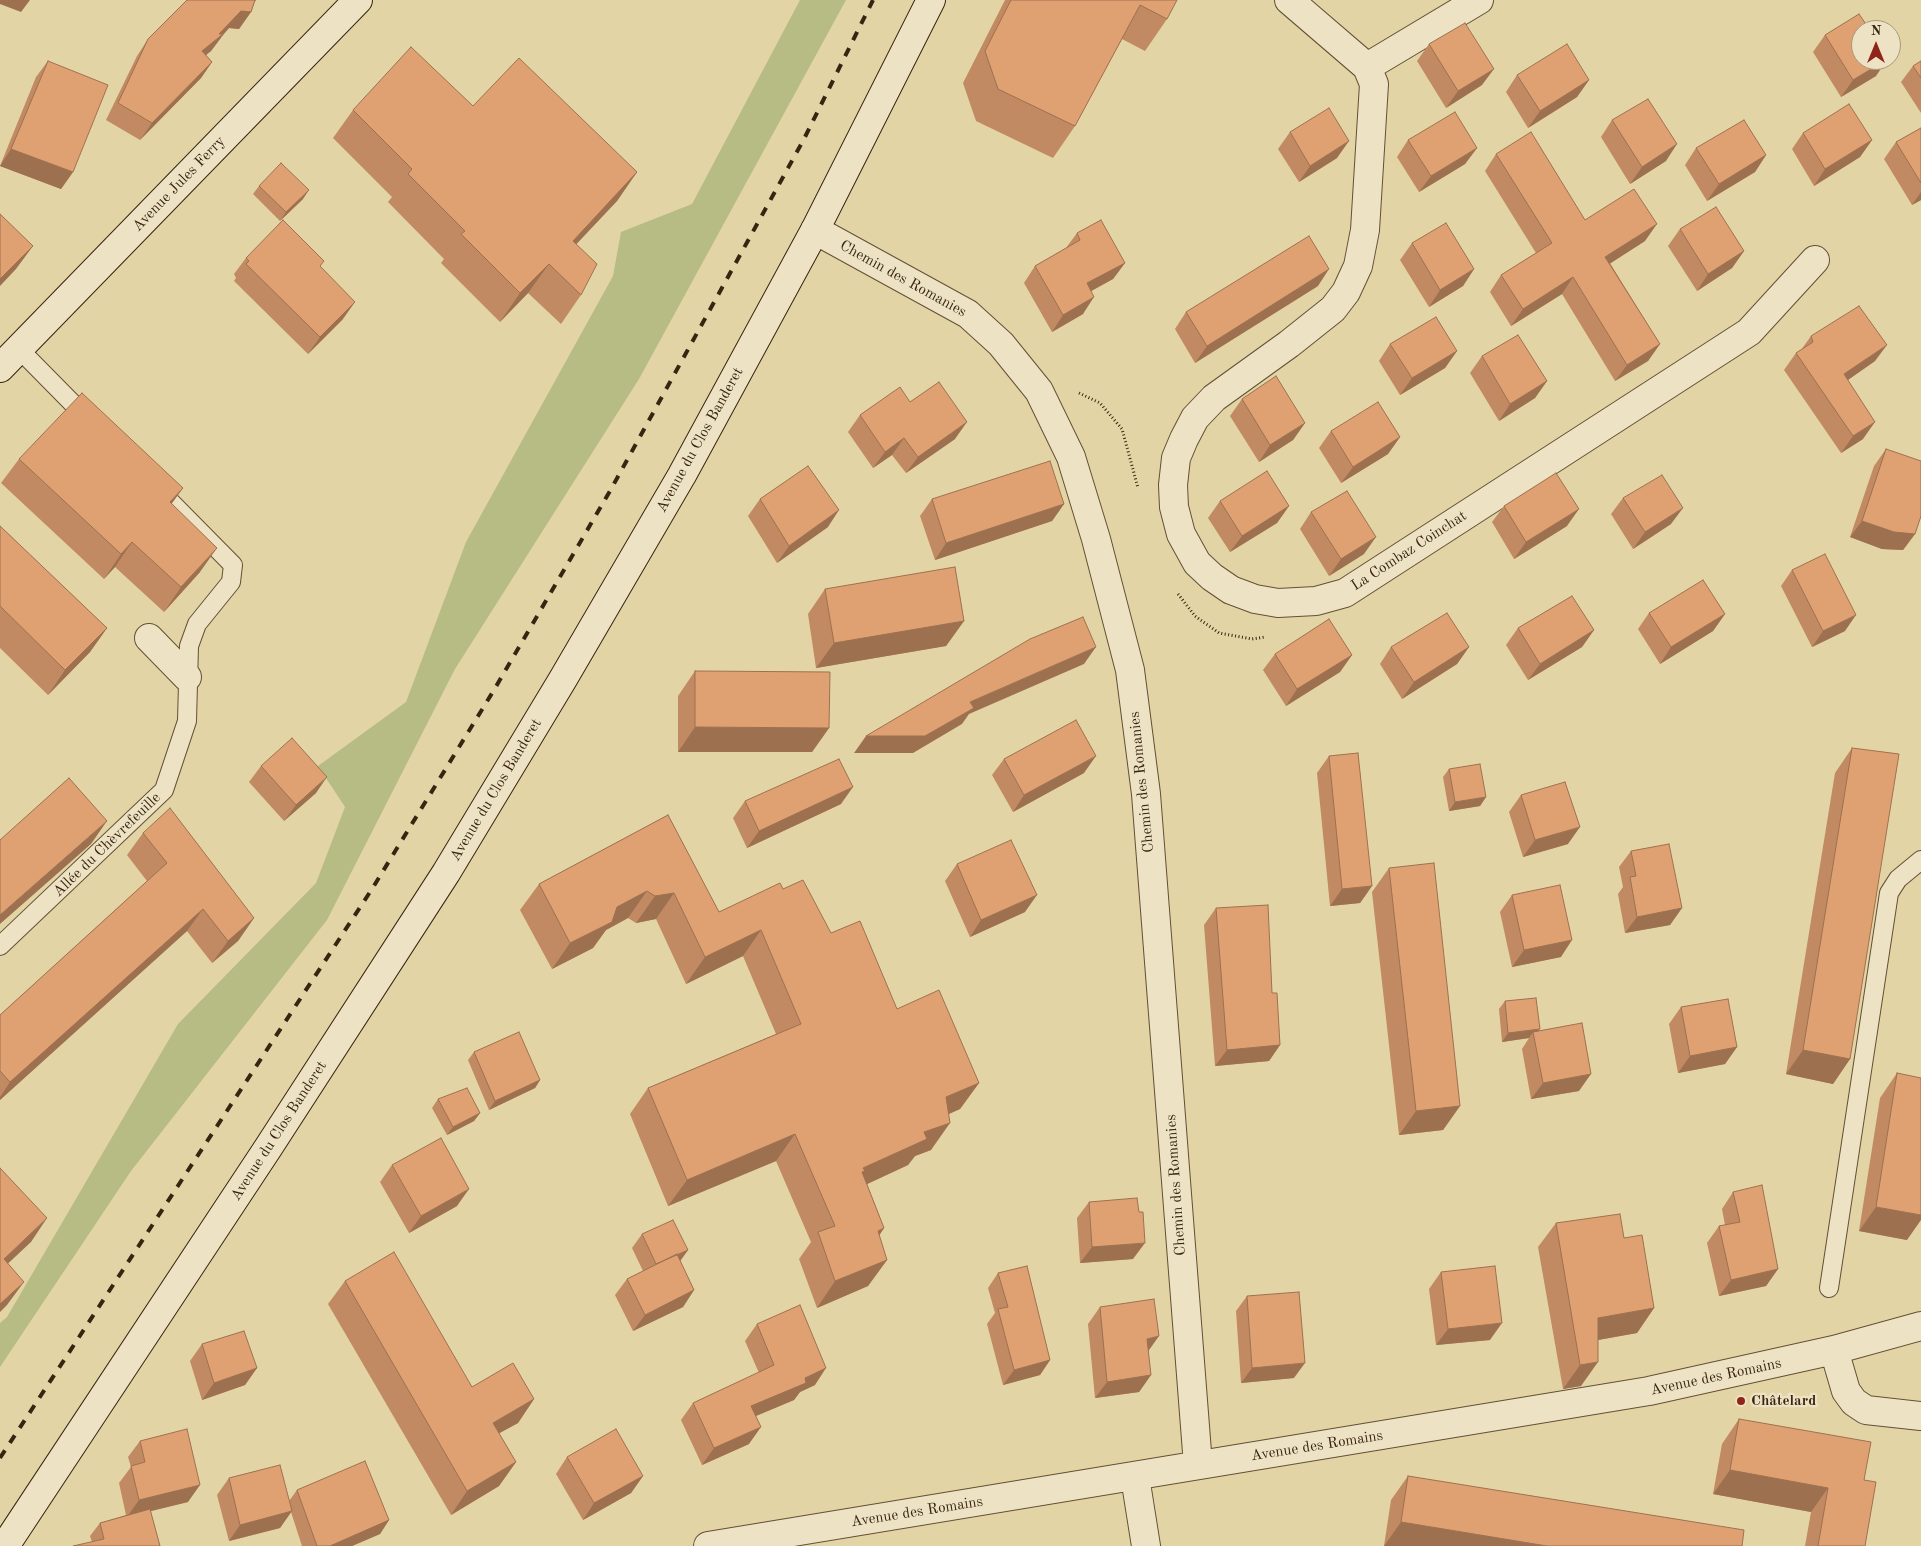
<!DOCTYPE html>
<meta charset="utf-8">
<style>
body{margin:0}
#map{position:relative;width:1921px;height:1546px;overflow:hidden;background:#e3d4a5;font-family:"Old Standard TT",serif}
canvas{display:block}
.north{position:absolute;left:1851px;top:20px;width:50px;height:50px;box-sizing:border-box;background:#ede3c4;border:1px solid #a5977c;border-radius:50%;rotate:0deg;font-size:14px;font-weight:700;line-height:20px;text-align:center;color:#382410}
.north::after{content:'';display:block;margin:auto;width:18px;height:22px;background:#8f2418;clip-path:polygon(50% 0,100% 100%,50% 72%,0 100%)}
</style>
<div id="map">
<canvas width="1921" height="1546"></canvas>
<div class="north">N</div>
</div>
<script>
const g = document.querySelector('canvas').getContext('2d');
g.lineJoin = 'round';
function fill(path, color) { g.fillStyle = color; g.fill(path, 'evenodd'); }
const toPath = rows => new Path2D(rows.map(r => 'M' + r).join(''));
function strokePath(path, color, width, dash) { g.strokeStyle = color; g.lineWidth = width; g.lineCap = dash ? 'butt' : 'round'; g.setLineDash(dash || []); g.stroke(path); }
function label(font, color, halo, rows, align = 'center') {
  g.font = font + ' "Old Standard TT",serif'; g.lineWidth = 4.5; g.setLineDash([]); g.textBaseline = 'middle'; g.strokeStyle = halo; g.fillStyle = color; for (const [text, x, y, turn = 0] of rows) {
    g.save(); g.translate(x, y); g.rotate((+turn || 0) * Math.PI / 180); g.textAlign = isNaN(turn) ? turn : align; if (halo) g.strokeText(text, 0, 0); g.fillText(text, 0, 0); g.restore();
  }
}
fill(toPath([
 [800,0,846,0,639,379,455,669,327,920,131,1171,0,1367,0,1323,7,1317,178,1024,316,883,345,807,318,766,406,702,466,542,613,276,621,232,692,204]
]), '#b6bc84');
const lane = toPath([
 [19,349,88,419],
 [0,946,164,790,187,721,189,646,197,624,231,582,233,565,156,487],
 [1829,1288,1889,893,1898,879,1921,860]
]);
const street = toPath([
 [1289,0,1367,67,1374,84,1365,230,1358,266,1346,292,1333,309,1289,344,1214,398,1195,418,1184,439,1176,458,1173,485,1174,507,1181,534,1197,563,1212,577,1231,590,1255,599,1278,603,1316,601,1345,593,1749,332,1815,260],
 [1367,67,1479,0],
 [815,230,968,314,1001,344,1039,391,1071,457,1096,539,1130,670,1146,794,1198,1465],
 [149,638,187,677],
 [1834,1350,1846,1391,1854,1402,1866,1410,1921,1416],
 [1135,1477,1146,1546],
 [708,1546,1649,1391,1834,1350,1921,1326]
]);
const secondary = toPath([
 [0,368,358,0],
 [5,1546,268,1148,446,873,563,679,682,475,815,230,931,0]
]);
strokePath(lane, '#635035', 20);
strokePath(street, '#635035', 30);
strokePath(secondary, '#382410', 30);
strokePath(toPath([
 [1079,393,1100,403,1122,429,1138,488],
 [1178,594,1195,616,1219,633,1252,639,1265,637]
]), '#382410', 3, [1, 2.5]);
strokePath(lane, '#ede3c4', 18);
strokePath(street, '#ede3c4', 28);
strokePath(secondary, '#ede3c4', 28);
strokePath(toPath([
 [0,1458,372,889,494,690,610,491,804,139,873,0]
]), '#382410', 4, [9, 9]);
fill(toPath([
 [187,0,256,0,254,3,251,12,239,29,229,28,223,35,211,51,206,55,212,62,201,78,140,140,106,120,137,56,148,39],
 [1005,0,1177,0,1167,19,1145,51,1122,39,1075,126,1053,158,976,121,963,83],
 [1825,35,1876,76,1841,97,1813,52],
 [1429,44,1482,85,1446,108,1417,61],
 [48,61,73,172,61,189,0,166,36,77],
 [1921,61,1921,113,1901,82,1913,66],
 [1517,75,1589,80,1577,97,1528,128,1506,92],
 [473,106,637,172,617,201,576,244,581,295,561,324,528,293,500,322,441,263,444,259,388,202,392,197,333,138,353,110],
 [1612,120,1666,161,1630,184,1601,137],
 [1921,128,1921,200,1912,205,1884,159,1896,142],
 [1290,132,1337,158,1299,182,1278,149],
 [1803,133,1872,140,1860,157,1814,186,1792,149],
 [1408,140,1477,148,1465,164,1419,192,1397,157],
 [1696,148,1766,155,1755,172,1707,201,1685,165],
 [1496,154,1585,220,1645,241,1610,263,1660,344,1648,361,1615,381,1562,294,1511,326,1490,292,1501,275,1536,253,1485,171],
 [259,186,303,199,280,221,253,194],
 [1680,229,1744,251,1732,268,1697,291,1668,246],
 [1077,233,1125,263,1113,279,1091,291,1083,314,1052,332,1024,283,1035,266,1066,248],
 [1412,243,1474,269,1463,286,1429,307,1400,260],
 [246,258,343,319,308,354,234,281,236,278,234,274],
 [1318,286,1195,363,1175,329,1186,312],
 [1811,336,1875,361,1848,380,1863,439,1841,453,1784,370,1796,353,1801,350],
 [1390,344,1457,351,1445,368,1400,395,1379,361],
 [1482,356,1547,381,1535,398,1499,421,1470,373],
 [1242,399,1305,423,1293,440,1259,462,1230,416],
 [910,402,955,439,906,473,892,455,873,468,848,432,860,415],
 [1331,431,1400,437,1388,454,1341,483,1319,448],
 [1886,449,1915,534,1903,550,1882,549,1850,537,1874,466],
 [19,459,183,488,171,504,200,572,164,612,115,567,104,579,1,483],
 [1623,498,1671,524,1633,549,1611,514],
 [760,499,828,527,777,563,748,516],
 [932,499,1064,504,1052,521,935,560,920,516],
 [1220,501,1289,506,1277,523,1230,552,1208,518],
 [1504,506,1567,526,1514,559,1492,522],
 [1311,512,1364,554,1329,576,1300,529],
 [0,526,107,628,90,652,48,695,0,648],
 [1792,570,1845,631,1812,647,1781,586],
 [825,589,964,621,946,646,816,668,808,614],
 [1649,613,1725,614,1713,631,1660,664,1638,629],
 [1518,628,1594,630,1582,647,1528,680,1506,645],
 [1391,647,1469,647,1457,664,1402,699,1380,664],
 [1275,654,1352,655,1340,672,1286,706,1263,670],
 [695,671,829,728,812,752,678,752,678,696],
 [1852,748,1850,1059,1833,1084,1786,1074,1835,773],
 [1329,756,1372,886,1360,903,1330,906,1317,773],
 [1004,759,1084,773,1013,812,992,775],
 [261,766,316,793,284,821,249,782],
 [1449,769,1486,797,1480,806,1449,811,1443,777],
 [1521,795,1568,844,1523,857,1509,812],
 [745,801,841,804,747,848,733,818],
 [668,815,719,912,783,889,831,933,897,1009,979,1083,960,1109,948,1114,931,1150,915,1156,908,1165,867,1184,884,1228,879,1236,887,1260,868,1286,817,1308,799,1259,811,1242,776,1161,668,1206,630,1114,648,1088,776,1034,743,956,686,984,656,919,636,923,628,918,606,930,593,948,552,969,520,910,539,884],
 [143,833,254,918,238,941,212,963,187,931,0,1100,0,1015,147,881,127,855],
 [1631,851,1682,908,1670,925,1625,933,1618,894,1623,887,1619,867],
 [957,864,1025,912,970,937,945,881],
 [1389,868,1460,1106,1443,1130,1399,1135,1372,892],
 [1512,895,1561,957,1512,967,1500,912],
 [1216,908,1272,993,1280,1045,1269,1061,1215,1066,1204,925],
 [1505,1001,1539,1031,1579,1091,1531,1099,1522,1049,1529,1038,1502,1042,1499,1009],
 [1681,1007,1737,1047,1725,1064,1678,1073,1669,1024],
 [474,1052,540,1080,535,1088,489,1110,468,1060],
 [1897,1073,1907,1240,1859,1231,1880,1098],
 [438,1099,480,1113,474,1121,447,1135,432,1108],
 [392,1165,457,1206,409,1233,380,1182],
 [1733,1192,1778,1269,1766,1286,1719,1296,1707,1243,1719,1226,1725,1225,1722,1209],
 [1089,1202,1133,1259,1080,1263,1077,1218],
 [1556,1223,1624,1238,1654,1308,1637,1333,1598,1340,1581,1386,1563,1389,1538,1247],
 [642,1234,688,1250,680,1261,694,1290,683,1307,633,1331,615,1295,627,1279,643,1271,632,1248],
 [1441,1272,1490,1340,1436,1345,1429,1289],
 [998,1273,1050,1360,1040,1375,1003,1385,987,1324,995,1313,988,1288],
 [345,1281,472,1387,534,1399,518,1423,499,1433,516,1462,499,1486,451,1515,328,1304],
 [1247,1296,1294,1378,1241,1383,1236,1311],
 [1100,1307,1148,1351,1151,1375,1139,1392,1095,1398,1088,1324],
 [757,1324,815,1385,800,1392,794,1400,756,1416,749,1444,702,1465,681,1420,693,1403,759,1373,745,1341],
 [202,1344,257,1368,245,1385,202,1400,190,1361],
 [1739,1419,1864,1480,1865,1546,1805,1546,1811,1512,1713,1494,1722,1444],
 [140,1441,188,1502,150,1511,160,1546,92,1542,90,1536,100,1523,126,1515,119,1483,131,1467,128,1457],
 [567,1457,643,1476,631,1493,583,1520,556,1474],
 [1408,1476,1742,1546,1384,1546,1391,1500],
 [229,1478,289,1501,297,1490,389,1520,380,1534,352,1546,302,1546,291,1512,280,1528,229,1541,217,1495]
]), '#c18a62');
fill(toPath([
 [0,0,30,0,21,12,0,4],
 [253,0,256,0,246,11,251,12,239,29,229,28,223,35,211,51,190,68,202,51,241,11],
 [1886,60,1887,60,1876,76,1841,97,1853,80],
 [212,62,201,78,140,140,152,123],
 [1494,69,1482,85,1446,108,1458,91],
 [1589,80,1577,97,1528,128,1540,111],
 [1872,140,1860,157,1814,186,1825,169],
 [1349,141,1337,158,1299,182,1310,166],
 [1677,144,1666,161,1630,184,1642,167],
 [1477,148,1465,164,1419,192,1431,176],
 [11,149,73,172,61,189,0,166],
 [1766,155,1755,172,1707,201,1719,184],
 [637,172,617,201,553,269,573,241],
 [309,190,303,199,280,221,286,212],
 [1921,192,1921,200,1912,205],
 [1657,224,1645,241,1594,274,1605,257],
 [33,246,16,269,0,286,0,279],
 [1744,251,1732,268,1697,291,1708,274],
 [1125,263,1113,279,1075,300,1087,283],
 [549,264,528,293,500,322,520,293],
 [1329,269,1318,286,1195,363,1207,346],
 [1474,269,1463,286,1429,307,1440,290],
 [1573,277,1562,294,1511,326,1523,309],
 [1094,297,1083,314,1052,332,1063,315],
 [355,302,343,319,308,354,320,337],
 [1660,344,1648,361,1615,381,1627,365],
 [1887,345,1875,361,1832,391,1844,374],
 [1457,351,1445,368,1400,395,1412,378],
 [1547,381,1535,398,1499,421,1510,404],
 [967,422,955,439,906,473,918,457],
 [1875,422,1863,439,1841,453,1853,436],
 [1305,423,1293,440,1259,462,1270,445],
 [1400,437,1388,454,1341,483,1353,467],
 [904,438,892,455,873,468,885,452],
 [183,488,165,513,170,502],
 [1064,504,1052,521,935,560,946,543],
 [1289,506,1277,523,1230,552,1242,536],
 [1683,508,1671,524,1633,549,1645,532],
 [1579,509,1567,526,1514,559,1526,542],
 [839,510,828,527,777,563,789,546],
 [1862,521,1915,534,1903,550,1882,549,1850,537],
 [1376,537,1364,554,1329,576,1341,559],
 [132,542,115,567,104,579,121,554],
 [217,548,200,572,164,612,181,587],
 [1725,614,1713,631,1660,664,1671,647],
 [1856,615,1845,631,1812,647,1823,631],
 [964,621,946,646,816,668,834,643],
 [107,628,90,652,48,695,65,670],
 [1594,630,1582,647,1528,680,1540,664],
 [1096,647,1084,664,969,714,962,724,913,753,854,753,866,736,970,702],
 [1469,647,1457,664,1402,699,1414,682],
 [1352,655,1340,672,1286,706,1297,689],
 [695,727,829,728,812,752,678,752],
 [1096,756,1084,773,1013,812,1024,795],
 [327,777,316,793,284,821,296,805],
 [853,787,841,804,747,848,759,831],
 [1486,797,1480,806,1449,811,1455,802],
 [107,821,91,844,0,924,0,915],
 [1580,827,1568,844,1523,857,1535,840],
 [1372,886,1360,903,1330,906,1342,889],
 [647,891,628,918,606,930,593,948,552,969,570,943,617,907],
 [674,893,656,919,636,923,655,896],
 [1037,895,1025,912,970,937,981,920],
 [1682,908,1670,925,1625,933,1637,917],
 [203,909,187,931,0,1100,0,1097,10,1082],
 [254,918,238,941,212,963,228,941],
 [761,930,743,956,686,984,705,957],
 [1572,940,1561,957,1512,967,1524,950],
 [1540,1029,1534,1037,1533,1032,1529,1038,1502,1042,1508,1033],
 [1280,1045,1269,1061,1215,1066,1227,1050],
 [1737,1047,1725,1064,1678,1073,1690,1056],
 [1803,1050,1850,1059,1833,1084,1786,1074],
 [1591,1074,1579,1091,1531,1099,1543,1083],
 [540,1080,535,1088,489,1110,495,1101],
 [979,1083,960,1109,927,1124,946,1097],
 [1460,1106,1443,1130,1399,1135,1416,1111],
 [480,1113,474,1121,447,1135,453,1127],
 [950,1123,931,1150,915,1156,908,1165,850,1192,863,1168,924,1132],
 [795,1134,776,1161,668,1206,687,1180],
 [469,1189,457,1206,409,1233,421,1216],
 [1876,1207,1921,1215,1921,1220,1907,1240,1859,1231],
 [47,1218,31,1242,0,1271,4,1259],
 [884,1228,866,1255,878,1231],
 [1145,1243,1133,1259,1080,1263,1092,1247],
 [688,1250,678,1264,657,1265],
 [887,1260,868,1286,817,1308,835,1281],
 [1778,1269,1766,1286,1719,1296,1731,1280],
 [24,1282,7,1305,0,1312,0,1304],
 [694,1290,683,1307,633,1331,645,1315],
 [1654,1308,1637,1333,1581,1343,1598,1318],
 [1502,1323,1490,1340,1436,1345,1448,1329],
 [1159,1336,1147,1353,1147,1339],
 [1050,1360,1040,1375,1003,1385,1014,1370],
 [1598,1362,1581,1386,1563,1389,1580,1365],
 [1305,1363,1294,1378,1241,1383,1252,1368],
 [257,1368,245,1385,202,1400,214,1383],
 [826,1368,815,1385,800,1392,794,1400,739,1423,751,1406,805,1378],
 [1151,1375,1139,1392,1095,1398,1107,1382],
 [534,1399,518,1423,476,1446,493,1423],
 [761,1427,749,1444,702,1465,714,1448],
 [516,1462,499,1486,451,1515,467,1491],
 [1730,1470,1828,1488,1811,1512,1713,1494],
 [643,1476,631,1493,583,1520,594,1503],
 [200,1485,188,1502,127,1517,139,1500],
 [292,1511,280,1528,229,1541,240,1525],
 [389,1520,380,1534,352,1546,330,1546],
 [1401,1522,1547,1546,1384,1546]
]), '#9d7150');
const building = toPath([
 [187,0,255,0,251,12,241,11,219,34,223,34,202,51,212,62,152,123,118,103,148,39,187,0],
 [1011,0,1177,0,1167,19,1140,5,1075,126,998,89,985,51,1011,0],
 [1859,14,1870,30,1861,30,1861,60,1886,60,1853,80,1825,35,1859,14],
 [1465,23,1494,69,1458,91,1429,44,1465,23],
 [1567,44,1589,80,1540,111,1517,75,1567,44],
 [411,47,473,106,519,58,637,172,573,241,597,264,581,295,549,264,520,293,461,234,465,231,408,174,412,169,353,110,411,47],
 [48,61,108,85,73,172,11,149,48,61],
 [1921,61,1921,78,1913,66,1921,61],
 [1648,99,1677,144,1642,167,1612,120,1648,99],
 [1849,104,1872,140,1825,169,1803,133,1849,104],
 [1329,108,1349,141,1310,166,1290,132,1329,108],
 [1455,112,1477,148,1431,176,1408,140,1455,112],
 [1744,120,1766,155,1719,184,1696,148,1744,120],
 [1921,128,1921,183,1896,142,1921,128],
 [1531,132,1585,220,1634,189,1657,224,1605,257,1660,344,1627,365,1573,277,1523,309,1501,275,1552,243,1496,154,1531,132],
 [281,163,309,190,286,212,259,186,281,163],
 [1716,207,1744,251,1708,274,1680,229,1716,207],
 [0,214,33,246,0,279,0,214],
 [283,220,324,261,320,266,355,302,320,337,246,264,249,261,246,258,283,220],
 [1101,220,1125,263,1087,283,1094,297,1063,315,1035,266,1080,240,1077,233,1101,220],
 [1446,223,1474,269,1440,290,1412,243,1446,223],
 [1309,236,1329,269,1207,346,1186,312,1309,236],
 [1859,306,1887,345,1844,374,1875,422,1853,436,1796,353,1813,342,1811,336,1859,306],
 [1436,317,1457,351,1412,378,1390,344,1436,317],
 [1518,335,1547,381,1510,404,1482,356,1518,335],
 [1276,376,1305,423,1270,445,1242,399,1276,376],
 [939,382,967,422,918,457,904,438,885,452,860,415,900,387,910,402,939,382],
 [82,393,183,488,170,502,217,548,181,587,132,542,121,554,19,459,82,393],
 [1378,402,1400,437,1353,467,1331,431,1378,402],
 [1886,449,1921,461,1921,516,1915,534,1894,532,1862,521,1886,449],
 [1050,461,1064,504,946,543,932,499,1050,461],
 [808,466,839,510,789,546,760,499,808,466],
 [1267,471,1289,506,1242,536,1220,501,1267,471],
 [1556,473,1579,509,1526,542,1504,506,1556,473],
 [1662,475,1683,508,1645,532,1623,498,1662,475],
 [1347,491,1376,537,1341,559,1311,512,1347,491],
 [0,526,107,628,65,670,0,606,0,526],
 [1825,554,1856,615,1823,631,1792,570,1825,554],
 [955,567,964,621,834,643,825,589,955,567],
 [1703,580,1725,614,1671,647,1649,613,1703,580],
 [1572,596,1594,630,1540,664,1518,628,1572,596],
 [1447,613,1469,647,1414,682,1391,647,1447,613],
 [1083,617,1096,647,970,702,974,708,925,736,866,736,1030,639,1083,617],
 [1329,619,1352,655,1297,689,1275,654,1329,619],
 [695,671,830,672,829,728,695,727,695,671],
 [1076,720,1096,756,1024,795,1004,759,1076,720],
 [292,738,327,777,296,805,261,766,292,738],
 [1852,748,1899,754,1850,1059,1803,1050,1852,748],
 [1358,753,1372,886,1342,889,1329,756,1358,753],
 [839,759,853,787,759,831,745,801,839,759],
 [1480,764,1486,797,1455,802,1449,769,1480,764],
 [69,778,107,821,0,915,0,840,69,778],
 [1565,782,1580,827,1535,840,1521,795,1565,782],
 [170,808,254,918,228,941,203,909,10,1082,0,1071,0,1015,167,863,143,833,170,808],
 [668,815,719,912,780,883,783,889,803,880,831,933,860,921,897,1009,939,990,979,1083,946,1097,950,1123,924,1132,927,1139,863,1168,865,1171,862,1172,884,1228,878,1231,887,1260,835,1281,818,1232,835,1226,795,1134,687,1180,648,1088,801,1024,761,930,705,957,674,893,655,896,647,891,617,907,612,922,570,943,539,884,668,815],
 [1011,840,1037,895,981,920,957,864,1011,840],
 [1669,844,1682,908,1637,917,1630,877,1636,876,1631,851,1669,844],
 [1434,863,1460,1106,1416,1111,1389,868,1434,863],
 [1560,885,1572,940,1524,950,1512,895,1560,885],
 [1268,905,1272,993,1277,993,1280,1045,1227,1050,1216,908,1268,905],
 [1536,998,1540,1029,1508,1033,1505,1001,1536,998],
 [1728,999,1737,1047,1690,1056,1681,1007,1728,999],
 [1582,1023,1591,1074,1543,1083,1533,1032,1582,1023],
 [519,1032,540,1080,495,1101,474,1052,519,1032],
 [1897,1073,1921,1078,1921,1215,1876,1207,1897,1073],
 [467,1088,480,1113,453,1127,438,1099,467,1088],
 [441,1138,469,1189,421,1216,392,1165,441,1138],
 [0,1168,47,1218,4,1259,24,1282,0,1304,0,1168],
 [1762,1185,1778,1269,1731,1280,1719,1226,1740,1222,1733,1192,1762,1185],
 [1137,1198,1139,1212,1143,1212,1145,1243,1092,1247,1089,1202,1137,1198],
 [1620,1214,1624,1238,1642,1235,1654,1308,1598,1318,1598,1362,1580,1365,1556,1223,1620,1214],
 [673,1220,688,1250,656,1264,642,1234,673,1220],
 [394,1252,472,1387,513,1363,534,1399,493,1423,516,1462,467,1491,345,1281,394,1252],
 [677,1254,694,1290,645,1315,627,1279,677,1254],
 [1027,1266,1050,1360,1014,1370,998,1309,1008,1307,998,1273,1027,1266],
 [1495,1266,1502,1323,1448,1329,1441,1272,1495,1266],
 [1299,1292,1305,1363,1252,1368,1247,1296,1299,1292],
 [1154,1299,1159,1336,1147,1339,1151,1375,1107,1382,1100,1307,1154,1299],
 [800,1305,826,1368,805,1378,806,1383,751,1406,761,1427,714,1448,693,1403,774,1365,757,1324,800,1305],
 [244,1331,257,1368,214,1383,202,1344,244,1331],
 [1739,1419,1871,1442,1864,1480,1876,1482,1865,1546,1818,1546,1828,1488,1730,1470,1739,1419],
 [187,1429,200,1485,139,1500,131,1466,145,1462,140,1441,187,1429],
 [616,1429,643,1476,594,1503,567,1457,616,1429],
 [365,1461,389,1520,330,1546,317,1546,297,1490,365,1461],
 [280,1465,292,1511,240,1525,229,1478,280,1465],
 [1408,1476,1744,1530,1742,1546,1547,1546,1401,1522,1408,1476],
 [150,1509,160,1546,73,1546,104,1539,100,1523,150,1509]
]);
fill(building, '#e0a172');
strokePath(building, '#9d7150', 1);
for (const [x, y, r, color] of [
 [1741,1401,5,"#8f2418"]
]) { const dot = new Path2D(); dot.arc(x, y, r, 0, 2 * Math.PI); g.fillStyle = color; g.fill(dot); strokePath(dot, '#ede3c4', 2); }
label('15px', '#382410', '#ede3c4', [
 ["Avenue Jules Ferry",179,184,-46],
 ["Chemin des Romanies",903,279,29],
 ["Avenue du Clos Banderet",700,440,-61],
 ["La Combaz Coinchat",1409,551,-33],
 ["Chemin des Romanies",1142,782,-96],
 ["Avenue du Clos Banderet",496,790,-59],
 ["Allée du Chèvrefeuille",107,845,-44],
 ["Avenue du Clos Banderet",279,1131,-57],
 ["Chemin des Romanies",1176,1185,-94],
 ["Avenue des Romains",1716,1377,-12],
 ["Avenue des Romains",1317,1446,-9],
 ["Avenue des Romains",917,1512,-9]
]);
label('bold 15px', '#382410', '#ede3c4', [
 ["Châtelard",1751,1401]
], 'left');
</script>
